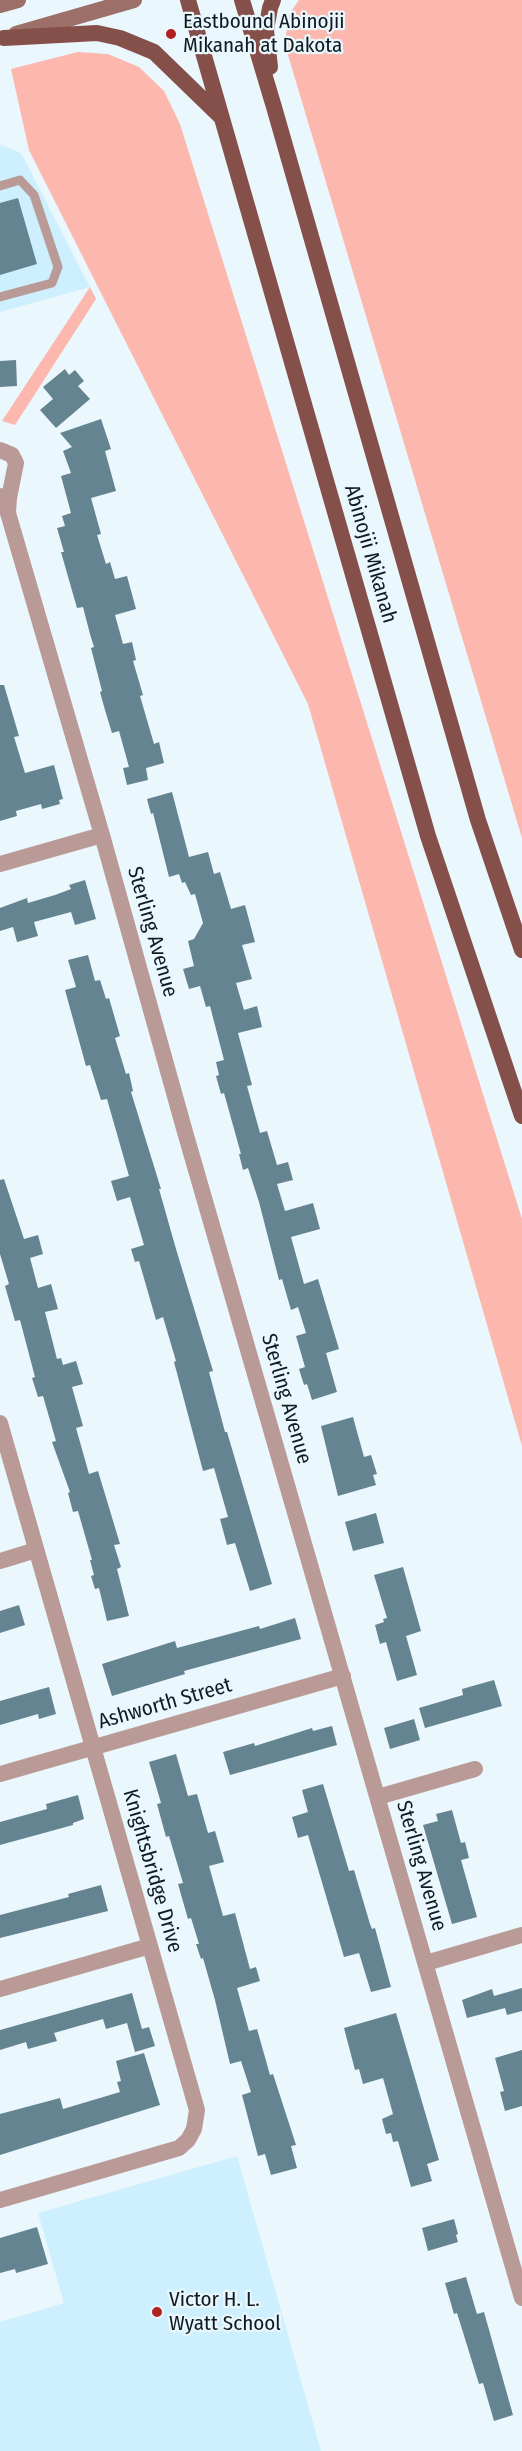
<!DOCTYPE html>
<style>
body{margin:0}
canvas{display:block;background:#eaf7fd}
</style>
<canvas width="522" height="2451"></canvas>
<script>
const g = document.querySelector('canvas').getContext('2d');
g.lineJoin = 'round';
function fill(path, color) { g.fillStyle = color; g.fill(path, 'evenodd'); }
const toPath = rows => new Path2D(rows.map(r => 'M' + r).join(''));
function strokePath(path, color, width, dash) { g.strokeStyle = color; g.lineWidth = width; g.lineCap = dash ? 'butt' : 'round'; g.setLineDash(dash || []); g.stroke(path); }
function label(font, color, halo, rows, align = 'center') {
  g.font = font + ' "Fira Sans Condensed",sans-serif'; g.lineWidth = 4.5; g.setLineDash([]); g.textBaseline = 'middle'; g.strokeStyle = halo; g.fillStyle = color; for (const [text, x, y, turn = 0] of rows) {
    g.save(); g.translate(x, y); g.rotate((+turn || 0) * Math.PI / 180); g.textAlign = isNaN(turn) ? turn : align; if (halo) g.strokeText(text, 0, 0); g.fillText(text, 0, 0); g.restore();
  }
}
fill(toPath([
 [0,144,21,153,90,287,0,312],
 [237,2156,321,2451,0,2451,0,2322,64,2303,38,2213]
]), '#cef0fe');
fill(toPath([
 [299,0,522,0,522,838,285,45,288,16],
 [78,52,108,54,139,67,164,91,180,124,522,1219,522,1446,308,704,29,150,11,69],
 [90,287,96,299,15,425,2,421]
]), '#fcb7ae');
fill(toPath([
 [18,198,37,264,0,275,0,203],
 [16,360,17,386,0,387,0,361],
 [65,369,69,375,75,370,84,381,78,386,90,399,56,428,40,410,53,399,43,387],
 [101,419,111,449,105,451,116,491,91,498,101,534,97,535,106,564,110,562,115,579,127,576,136,609,115,615,123,644,132,642,136,660,133,661,143,695,140,696,154,744,159,742,164,763,146,768,148,780,127,785,123,768,129,767,119,731,112,733,105,710,100,692,102,691,91,648,94,647,90,634,83,607,77,608,61,552,64,552,57,528,65,526,62,516,71,513,61,476,71,473,63,451,72,447,60,433],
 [0,685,4,685,19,736,14,737,25,773,54,765,63,799,59,800,60,804,42,809,41,804,16,811,17,816,0,821],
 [172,792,189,857,208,852,214,874,220,872,231,909,245,905,255,942,242,945,252,979,236,983,244,1010,257,1006,262,1027,238,1033,252,1085,247,1086,260,1133,267,1131,277,1165,288,1162,293,1180,277,1184,285,1211,313,1203,320,1229,291,1237,304,1284,318,1279,339,1349,326,1353,337,1392,312,1400,307,1384,304,1385,299,1369,305,1367,296,1336,306,1333,298,1307,291,1310,282,1279,279,1280,259,1202,248,1168,243,1170,239,1154,241,1154,224,1093,221,1094,216,1076,219,1075,216,1062,224,1060,210,1006,206,1007,200,986,189,989,183,969,194,966,188,941,194,939,203,923,195,894,191,895,185,882,182,883,179,874,169,877,153,813,151,814,147,799],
 [85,880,96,919,75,925,71,912,34,922,38,936,17,942,13,927,0,931,0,908,27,898,28,903,55,895,71,889,69,885],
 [88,955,95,981,100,980,106,999,109,998,120,1036,115,1038,126,1074,129,1073,133,1091,131,1092,161,1189,159,1189,176,1249,213,1371,209,1372,225,1432,227,1432,272,1584,250,1591,235,1543,227,1545,220,1519,228,1517,214,1468,203,1471,174,1362,176,1361,163,1317,156,1320,139,1261,135,1262,131,1249,144,1245,130,1197,117,1201,111,1181,129,1176,107,1099,101,1100,90,1065,86,1066,65,990,76,987,68,960],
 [4,1179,24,1239,38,1235,43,1254,30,1258,38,1288,51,1284,58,1309,45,1312,57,1359,61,1358,63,1365,76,1361,83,1384,72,1387,83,1426,76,1428,89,1474,98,1471,120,1544,114,1545,121,1567,117,1569,129,1616,107,1621,99,1588,95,1589,91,1576,94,1575,90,1560,92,1560,78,1511,73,1512,68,1493,70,1492,52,1442,56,1441,43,1396,38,1397,32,1378,35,1377,20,1320,15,1321,5,1286,9,1284,0,1254,0,1180],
 [353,1417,364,1457,371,1455,377,1474,373,1475,376,1485,338,1496,321,1426],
 [376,1513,384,1543,353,1551,345,1522],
 [403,1567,421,1631,406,1636,417,1675,397,1681,386,1642,380,1644,375,1625,384,1622,383,1619,387,1618,374,1575],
 [19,1605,25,1625,0,1633,0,1611],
 [295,1618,301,1639,184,1671,185,1674,112,1696,102,1664,175,1641,177,1648,259,1626,260,1629],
 [494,1680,502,1706,425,1728,419,1708,463,1695,462,1689],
 [49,1687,56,1714,39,1719,38,1714,0,1725,0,1701],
 [414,1719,420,1740,390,1749,384,1728],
 [332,1726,337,1745,230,1775,223,1752,254,1743,255,1746,312,1728,313,1731],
 [176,1754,188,1796,197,1794,208,1833,215,1831,224,1862,209,1866,223,1916,235,1913,250,1969,256,1967,260,1981,237,1988,249,2031,257,2029,270,2075,273,2074,296,2145,291,2146,297,2168,271,2175,265,2154,258,2156,242,2095,251,2092,241,2061,230,2064,215,2000,203,1958,201,1959,196,1944,199,1944,191,1918,188,1919,178,1884,183,1883,169,1836,166,1837,157,1804,161,1803,149,1762],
 [323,1784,349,1871,354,1870,370,1924,372,1929,375,1928,391,1987,371,1992,359,1953,344,1957,308,1835,298,1838,292,1817,308,1812,302,1790],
 [78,1795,84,1819,73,1823,73,1825,0,1845,0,1822,47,1809,46,1804],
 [452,1810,461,1843,465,1842,469,1858,461,1860,477,1917,452,1924,423,1825,438,1821,436,1814],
 [101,1885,108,1911,0,1938,0,1915,69,1897,68,1894],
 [522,1988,522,2011,507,2015,505,2008,467,2018,462,2000,492,1989,494,1996],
 [132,1993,142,2029,149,2027,155,2046,135,2052,127,2023,106,2029,103,2019,54,2033,57,2041,28,2049,26,2042,0,2050,0,2030],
 [396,2013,439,2160,427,2164,432,2181,411,2187,398,2141,393,2142,391,2133,386,2134,382,2119,393,2114,383,2078,363,2084,359,2069,355,2070,344,2028],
 [522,2050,522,2106,505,2111,500,2092,504,2091,495,2058],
 [144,2053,160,2105,0,2155,0,2114,60,2098,63,2109,120,2092,117,2082,121,2081,116,2061],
 [454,2219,458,2234,456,2235,458,2242,428,2251,422,2228],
 [37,2227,48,2264,16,2273,15,2269,0,2273,0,2238],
 [466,2277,477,2314,484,2312,513,2415,494,2421,483,2383,479,2384,457,2313,454,2314,445,2283]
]), '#658491');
strokePath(toPath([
 [0,186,20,180,34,195,58,267,52,283,0,297]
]), '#ba9a96', 9);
strokePath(toPath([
 [0,450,12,455,16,463,9,498,8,512],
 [0,496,8,513,102,835,185,1132,522,2298],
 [0,864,102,835],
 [0,1423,197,2110,194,2129,188,2140,179,2148,0,2200],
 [0,1561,36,1550],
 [0,1774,343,1676],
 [378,1797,475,1769],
 [426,1963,522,1935],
 [0,1989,150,1946]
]), '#ba9a96', 16);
strokePath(toPath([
 [0,5,18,0],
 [16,34,134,0]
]), '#9c6f69', 16);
strokePath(toPath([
 [188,0,428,836,522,1116],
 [242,0,274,107,478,820,522,950],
 [4,38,97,33,120,38,154,52,220,116],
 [270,67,266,30,270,8,273,0]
]), '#85504a', 16);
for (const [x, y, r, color] of [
 [171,34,6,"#b12121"],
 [157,2312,6,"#b12121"]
]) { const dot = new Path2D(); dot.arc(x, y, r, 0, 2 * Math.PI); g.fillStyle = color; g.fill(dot); strokePath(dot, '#eaf7fd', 2); }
label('21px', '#0f1b20', '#eaf7fd', [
 ["Eastbound Abinojii",183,22],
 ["Mikanah at Dakota",183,46],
 ["Victor H. L.",169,2300],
 ["Wyatt School",169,2324]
], 'left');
label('21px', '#0f1b20', '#eaf7fd', [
 ["Abinojii Mikanah",370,554,74],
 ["Sterling Avenue",152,932,74],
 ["Sterling Avenue",286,1399,74],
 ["Ashworth Street",165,1704,-16],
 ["Sterling Avenue",421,1866,74],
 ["Knightsbridge Drive",152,1871,74]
]);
</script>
